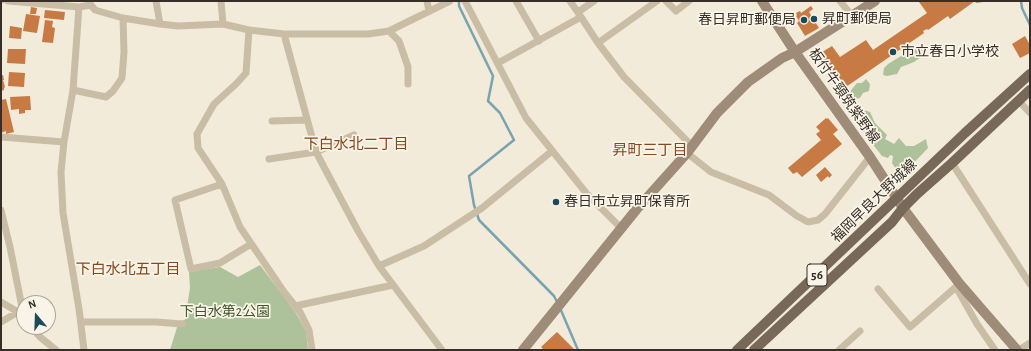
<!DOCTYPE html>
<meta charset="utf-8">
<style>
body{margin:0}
#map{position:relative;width:1031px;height:351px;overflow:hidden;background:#f2ebda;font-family:"Alegreya Sans",sans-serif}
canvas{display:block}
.frame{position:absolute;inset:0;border:2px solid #362e27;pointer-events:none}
.north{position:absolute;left:16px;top:295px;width:40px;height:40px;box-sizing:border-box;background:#f9f4e7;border:1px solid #aba59a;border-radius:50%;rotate:341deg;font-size:11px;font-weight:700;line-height:16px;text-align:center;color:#362e27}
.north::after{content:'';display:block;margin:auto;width:14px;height:18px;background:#1c4a58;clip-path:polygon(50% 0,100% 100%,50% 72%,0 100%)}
</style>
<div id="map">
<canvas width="1031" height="351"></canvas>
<div class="frame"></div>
<div class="north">N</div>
</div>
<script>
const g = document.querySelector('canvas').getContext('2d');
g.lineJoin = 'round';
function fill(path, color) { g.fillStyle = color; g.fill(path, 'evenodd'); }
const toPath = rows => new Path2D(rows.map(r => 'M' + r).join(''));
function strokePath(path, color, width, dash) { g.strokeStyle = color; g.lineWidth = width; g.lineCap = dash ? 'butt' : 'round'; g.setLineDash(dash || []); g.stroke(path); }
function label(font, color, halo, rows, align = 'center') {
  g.font = font + ' "Alegreya Sans","Noto Sans JP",sans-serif'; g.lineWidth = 3.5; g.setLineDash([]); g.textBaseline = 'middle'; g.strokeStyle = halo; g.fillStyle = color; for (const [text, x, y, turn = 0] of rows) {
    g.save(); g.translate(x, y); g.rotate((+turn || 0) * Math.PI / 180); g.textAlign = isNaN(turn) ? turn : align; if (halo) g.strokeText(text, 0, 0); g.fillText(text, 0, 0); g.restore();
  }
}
fill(toPath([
 [924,44,925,51,921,57,914,62,901,67,897,74,887,76,883,75,884,68,888,64,914,48],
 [866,79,870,84,869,91,863,93,860,98,851,100,847,95,857,83,862,83],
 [857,108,870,112,875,123,887,135,885,139,894,144,899,138,906,146,914,146,926,139,928,148,907,170,896,169,892,163,893,156,890,155,888,158,882,156,850,115],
 [260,265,296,313,306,331,308,350,170,350,179,321,185,320,190,288,189,272,220,267,238,277]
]), '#adc19a');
strokePath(toPath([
 [459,1,459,6,493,76,488,101,500,113,514,140,469,176,474,205,479,220,554,296,558,304],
 [1021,1,1022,8,1030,25],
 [560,308,578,350]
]), '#79a4af', 2.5);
fill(toPath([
 [921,1,983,1,983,2,976,3,975,1,950,19,948,16,928,30,927,29,923,31,924,33,843,89,819,54,832,46,840,57,866,40,873,50,927,13,919,2],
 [811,6,813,9,809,12,819,28,805,36,797,23,799,21,796,16,797,15,796,13,800,11,801,13],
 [31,7,37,8,36,14,30,14],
 [45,10,65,12,64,20,44,18],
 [26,14,40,16,37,33,23,31],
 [45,20,53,21,52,27,55,28,53,43,42,42],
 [10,26,22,28,21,39,9,38],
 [1025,36,1030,45,1030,53,1020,58,1012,44],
 [8,49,26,49,25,64,7,63],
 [9,72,25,73,24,87,8,86],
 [1,75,3,75,4,80,3,80,5,87,4,88,4,90,1,91],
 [30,96,31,110,25,110,25,113,19,114,19,109,11,110,10,97],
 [6,99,14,132,6,134,6,131,1,133,1,100],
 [826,118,827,119,828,118,838,130,833,134,842,144,802,177,797,172,793,174,788,168,821,140,816,134,820,131,816,127],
 [825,167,832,175,829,178,828,176,821,182,816,175],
 [557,332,575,350,544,350,541,347]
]), '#c77a43');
strokePath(toPath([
 [1,2,4,1]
]), '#cabda6', 3.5);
strokePath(toPath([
 [8,1,79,7,91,5,95,10,123,18,160,24,178,26,223,24,249,30,284,34,368,34,389,31,450,1],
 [156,1,160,24],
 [221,1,223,24],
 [427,1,429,11],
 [465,1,526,118,587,194,621,228],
 [516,1,539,41],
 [666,1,676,11,689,1],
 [840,1,852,16],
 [79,7,73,90,64,142,61,172,63,213,79,309,84,350],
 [578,12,594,1],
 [581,17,598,43,624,77,692,146],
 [249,30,246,73,236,84,214,104,197,134,198,148,222,184,240,227,284,292,300,312,309,330,312,350],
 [389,31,399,41,408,67,408,84],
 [284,34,316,152,358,231,379,266,442,350],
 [598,43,657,1],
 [498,63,581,17,570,1],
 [73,90,106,97,113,91,122,78,124,52,123,18],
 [1019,101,1030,113],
 [272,121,306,120],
 [1,137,64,142],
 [687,153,711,172,769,195,797,216,808,222,818,220,825,214,870,157],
 [269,159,316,152,354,135],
 [952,163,1030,284],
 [222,184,175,200,191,269,220,263,251,244],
 [1,210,10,247,22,307,18,312,1,322],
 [379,266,424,246,482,208,552,151],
 [958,284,956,287,977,324,995,350],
 [878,289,910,327,956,287],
 [1,302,18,312,24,319],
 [295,306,393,285],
 [81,322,156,322,182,324],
 [31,327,40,337,56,350],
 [839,350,860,331],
 [1019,350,1030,343]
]), '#cabda6', 7);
strokePath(toPath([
 [762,1,795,52,870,157,903,208,959,283,1017,350],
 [523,350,636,210,687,153,717,113,748,82,782,58,795,52,875,1]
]), '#9e8c78', 10);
strokePath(toPath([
 [737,350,965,133,1030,74],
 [754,350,892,222,903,208,917,194,952,163,1030,90]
]), '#786858', 10);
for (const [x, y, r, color] of [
 [814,19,4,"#1c4a58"],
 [804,20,4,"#1c4a58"],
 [893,52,4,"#1c4a58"],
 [556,202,4,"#1c4a58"]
]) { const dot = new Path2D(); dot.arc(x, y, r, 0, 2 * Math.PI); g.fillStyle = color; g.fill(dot); strokePath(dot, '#f9f4e7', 1.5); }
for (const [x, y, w] of [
 [817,275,20]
]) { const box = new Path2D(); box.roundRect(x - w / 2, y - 11, w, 22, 3); g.fillStyle = '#f9f4e7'; g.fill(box); strokePath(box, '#362e27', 1); }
label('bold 13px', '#362e27', null, [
 ["56",817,275]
]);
label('14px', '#362e27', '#f9f4e7', [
 ["昇町郵便局",822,19],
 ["春日昇町郵便局",796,20,"right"],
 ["市立春日小学校",901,52],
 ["春日市立昇町保育所",564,202]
], 'left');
label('14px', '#362e27', '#f9f4e7', [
 ["板付牛頸筑紫野線",844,96,55],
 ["福岡早良大野城線",874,201,-44]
]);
label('14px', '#3e552b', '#f9f4e7', [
 ["下白水第2公園",225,312]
]);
label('15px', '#86491f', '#f9f4e7', [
 ["下白水北二丁目",356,144],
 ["昇町三丁目",650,150],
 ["下白水北五丁目",128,269]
]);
</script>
